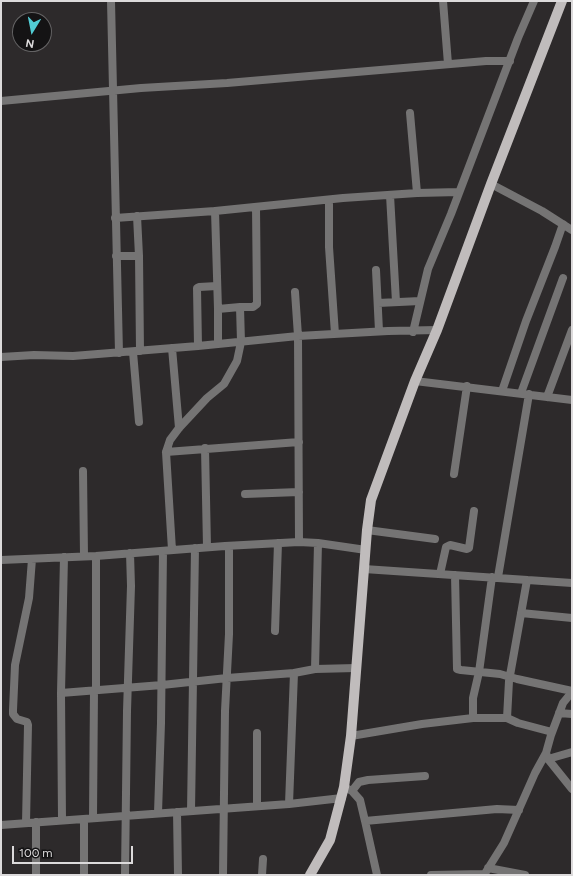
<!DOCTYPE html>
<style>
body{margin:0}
#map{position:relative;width:573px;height:876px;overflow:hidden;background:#2d2a2b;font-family:Figtree,sans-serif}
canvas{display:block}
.frame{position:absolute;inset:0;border:2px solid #dcdadb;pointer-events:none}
.north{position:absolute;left:12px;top:12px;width:40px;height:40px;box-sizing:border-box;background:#141314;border:1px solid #646364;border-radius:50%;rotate:190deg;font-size:11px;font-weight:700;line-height:16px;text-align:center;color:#dcdadb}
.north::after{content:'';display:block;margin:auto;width:14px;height:18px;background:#51ccd4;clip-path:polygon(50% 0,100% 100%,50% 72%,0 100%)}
.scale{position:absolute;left:12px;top:846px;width:121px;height:18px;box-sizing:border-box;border:2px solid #dcdadb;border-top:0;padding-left:5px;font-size:12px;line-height:14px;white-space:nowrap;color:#dcdadb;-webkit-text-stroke:3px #141314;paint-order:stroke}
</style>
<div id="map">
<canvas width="573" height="876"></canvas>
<div class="frame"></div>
<div class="north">N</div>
<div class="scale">100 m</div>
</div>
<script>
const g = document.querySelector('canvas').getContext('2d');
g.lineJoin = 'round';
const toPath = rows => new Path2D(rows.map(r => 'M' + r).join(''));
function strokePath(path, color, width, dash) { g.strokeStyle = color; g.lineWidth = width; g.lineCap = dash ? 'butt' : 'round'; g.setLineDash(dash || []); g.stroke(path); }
strokePath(toPath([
 [111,1,119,353],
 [443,1,448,64],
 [1,101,141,88,227,83,486,61,510,61],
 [410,113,417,193],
 [491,184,542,211,572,230],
 [390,195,396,302],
 [329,200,329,247,335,334],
 [215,211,343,198,417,193,459,192],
 [137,216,139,256,140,351],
 [115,218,215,211,218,309,240,307,241,342,237,361,224,384,207,398,179,428,170,440,166,452,299,442],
 [116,256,139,256],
 [376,270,379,331],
 [295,292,298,336,299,542],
 [378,303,420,301],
 [240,307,253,307,257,304,256,207],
 [218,309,218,344],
 [413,332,428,269,451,214,518,38,534,1],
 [198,346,197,288,199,287,217,286],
 [172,348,179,428],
 [133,352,139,422],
 [1,357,34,355,73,356,198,346,298,336,388,331,437,330],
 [415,381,572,400],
 [502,391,526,321,555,247,563,224],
 [521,393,563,278],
 [547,397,572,330],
 [205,448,207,547],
 [166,452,172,550],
 [83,471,84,556],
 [454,474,467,386],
 [245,494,299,492],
 [367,530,435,539],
 [96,556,96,690],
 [1,560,96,556,225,546,299,542,318,543,366,550],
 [364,569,572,583],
 [440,574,446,547,450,545,467,549,469,548,474,511],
 [455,575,457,669,461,670,500,674,517,679,572,691],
 [498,577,529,394],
 [521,613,572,618],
 [275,631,278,543],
 [315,669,318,543],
 [294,673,315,669,356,668],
 [61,693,64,557],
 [559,713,572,714],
 [473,718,473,698,479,672,492,577],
 [507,718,509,681,527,580],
 [257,733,257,806],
 [351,736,422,724,473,718,507,718,518,723,552,732],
 [546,753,548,759,572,789],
 [548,759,572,752],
 [344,787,352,791,360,800,365,821,497,809,519,810],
 [352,791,359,782,368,780,425,776],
 [191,811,195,548],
 [177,812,178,875],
 [158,813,161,723,163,551],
 [93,818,94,690],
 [62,820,61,693,162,685,227,678,294,673,289,804],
 [365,821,377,875],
 [36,822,36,875],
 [26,823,28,725,27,722,17,719,13,714,13,710,15,665,29,598,32,559],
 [1,825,289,804,342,798],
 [488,868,525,875],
 [84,875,84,819],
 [125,875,127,711,131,586,130,553],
 [223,875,225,711,229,634,229,546],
 [262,875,263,859],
 [431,875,484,874],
 [484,875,504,843,535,773,546,753,551,735,563,703,572,692]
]), '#757474', 8);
strokePath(toPath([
 [310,875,330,840,344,787,351,736,367,530,371,500,415,381,437,330,491,184,562,1]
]), '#c0bcbc', 10);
</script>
